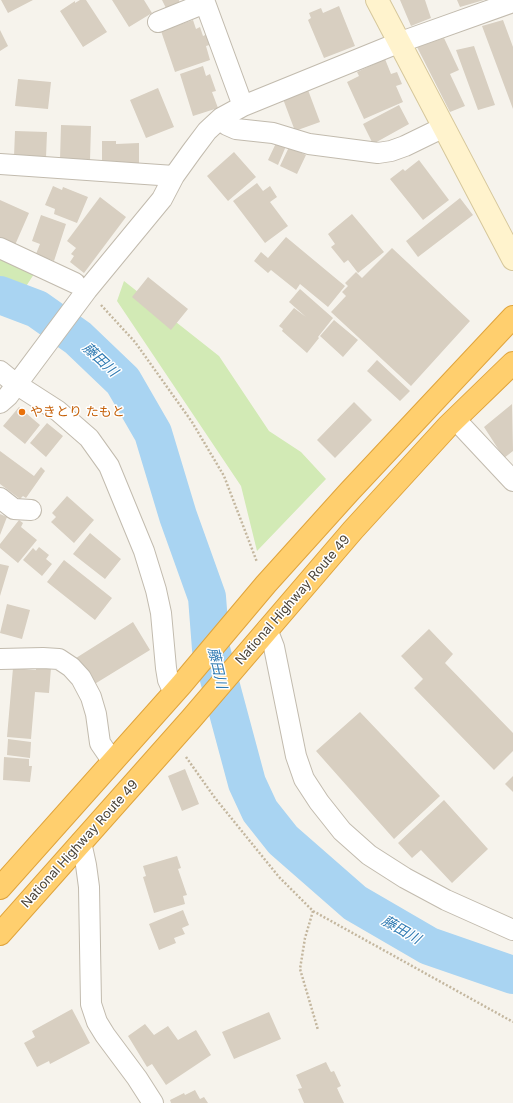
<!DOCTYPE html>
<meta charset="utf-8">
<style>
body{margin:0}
canvas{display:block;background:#f6f3ec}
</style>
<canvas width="513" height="1103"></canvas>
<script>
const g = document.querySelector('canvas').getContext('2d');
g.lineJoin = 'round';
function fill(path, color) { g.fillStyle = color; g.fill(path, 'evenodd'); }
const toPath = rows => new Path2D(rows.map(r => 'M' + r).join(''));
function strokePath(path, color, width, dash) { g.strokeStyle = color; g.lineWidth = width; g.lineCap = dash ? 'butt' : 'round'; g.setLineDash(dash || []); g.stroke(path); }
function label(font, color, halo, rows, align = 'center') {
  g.font = font + ' Inter,"Noto Sans JP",sans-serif'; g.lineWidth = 3; g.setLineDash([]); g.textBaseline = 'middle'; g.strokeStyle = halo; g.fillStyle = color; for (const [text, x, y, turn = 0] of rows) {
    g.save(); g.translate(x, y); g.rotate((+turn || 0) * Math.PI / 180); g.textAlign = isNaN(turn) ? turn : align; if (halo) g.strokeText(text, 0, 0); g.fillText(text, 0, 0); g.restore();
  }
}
fill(toPath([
 [0,258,34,274,25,288,0,276],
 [124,281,219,356,269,431,301,452,326,479,257,551,241,486,117,301]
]), '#d2eab5');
strokePath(toPath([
 [0,295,37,309,78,338,123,381,153,433,178,516,207,597,211,649,247,783,260,811,283,840,355,903,429,946,513,975]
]), '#a9d4f2', 38);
fill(toPath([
 [1,0,33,0,8,13],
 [80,0,86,0,107,32,83,47,60,11,75,1,75,3],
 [112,0,144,0,152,13,129,27],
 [162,0,179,0,181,6,168,12],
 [400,0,425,0,431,18,411,26],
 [457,0,484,0,460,7],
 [339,6,355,46,324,58,308,20,311,18,309,13,321,8,323,13],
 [193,20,196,29,200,27,203,36,210,33,213,44,206,46,210,60,175,72,161,31],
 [503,20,513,47,513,109,482,26],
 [0,30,8,46,0,51],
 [444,38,459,70,450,74,465,106,450,112,417,47],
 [474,46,495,105,478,110,456,50],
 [385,59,391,74,397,72,402,84,396,86,403,102,364,119,347,82,359,76,357,72],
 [203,66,206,76,210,74,216,91,212,92,218,108,193,116,180,74],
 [18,79,51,82,48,109,15,106],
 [158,88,174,127,146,138,130,100],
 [308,90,320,122,295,131,283,99],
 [399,105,409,124,373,144,363,124],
 [61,125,91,126,90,161,60,160],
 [15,131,47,132,46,158,14,157],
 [102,141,116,141,116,144,139,143,139,163,102,164],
 [277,141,286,146,278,165,268,160],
 [289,147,306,155,297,174,280,166],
 [234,152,256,177,228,201,207,176],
 [419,160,449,200,423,220,390,179,403,169,405,171],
 [257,183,263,191,270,186,277,197,270,202,288,226,265,243,233,201],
 [53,186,62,190,63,187,88,197,77,223,54,214,55,209,45,205],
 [100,197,126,217,84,273,70,262,74,256,71,254,76,248,67,241],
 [460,198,473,215,418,257,406,241],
 [0,200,29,213,15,245,0,238],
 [352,214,384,252,358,273,348,260,344,263,331,247,335,244,328,234],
 [41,215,66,224,54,261,36,254,40,244,32,241],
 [286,237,345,286,328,307,300,284,296,290,271,270,268,273,254,261,261,252,268,258],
 [392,248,470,321,411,386,331,312,346,296,342,292,348,286,345,283,356,272,362,278],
 [148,277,188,309,171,330,132,297],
 [300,289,333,318,318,337,319,338,307,353,282,331,283,329,279,326,294,308,306,317,289,302],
 [334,320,358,340,343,357,320,336],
 [377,360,410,391,400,401,367,371],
 [354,402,372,420,335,458,317,440],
 [512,404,513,451,504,458,484,427],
 [19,407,40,425,25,444,3,426],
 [47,423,63,436,46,457,30,443],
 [0,451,34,476,41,467,45,471,26,498,23,496,20,499,0,484],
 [67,496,94,520,74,543,51,522,56,517,52,513],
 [0,514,7,517,0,535],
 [19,520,23,523,21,527,37,540,18,563,0,548,0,544],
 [90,533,121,559,105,579,73,554],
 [39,547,49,555,46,559,52,564,42,576,23,560,33,548,36,551],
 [64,560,112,598,95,620,47,582],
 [0,564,9,566,0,596],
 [7,604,30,610,22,639,0,633],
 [133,622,150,650,93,685,76,658],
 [429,629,453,654,445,663,513,733,513,751,494,770,414,688,423,679,401,656],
 [36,667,51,668,49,693,35,692,31,739,7,737,13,668,36,670],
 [360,712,440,796,394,839,316,751],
 [8,739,31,742,30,758,7,755],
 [4,757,29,759,29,766,32,766,30,782,3,780],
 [185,769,199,804,182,811,168,776],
 [513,776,513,792,505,784],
 [444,800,488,849,452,883,421,850,412,858,398,843],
 [177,856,181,868,178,869,187,895,183,896,185,904,154,913,143,877,146,876,143,866],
 [183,910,189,925,182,928,185,934,174,938,176,943,159,950,149,924],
 [72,1009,90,1043,50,1064,49,1061,37,1067,24,1043,35,1037,32,1031],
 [269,1012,281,1039,234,1059,222,1032],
 [145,1024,154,1035,168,1026,178,1040,196,1030,211,1055,166,1085,152,1064,147,1067,128,1036],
 [326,1062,331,1072,334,1071,341,1086,337,1088,344,1103,304,1103,298,1089,302,1088,296,1075],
 [195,1090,200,1099,204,1097,208,1103,171,1103,170,1100,184,1093,185,1095]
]), '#d8cfc1');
const street = toPath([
 [204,0,243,106],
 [158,22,205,3],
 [221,118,227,125,236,129,273,133,309,144,378,153,391,151,405,146,444,127],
 [0,164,174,176],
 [0,248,75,283],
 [0,371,16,384,58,411,89,438,109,466,144,551,156,590,161,613,166,668,168,680,174,693],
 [0,403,8,396,87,290,162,199,174,176,192,151,207,131,221,118,243,106,398,43,513,2],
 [455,419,513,481],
 [0,498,14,509,31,510],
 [267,629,274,647,296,756,304,779,319,802,342,831,369,855,405,878,446,900,513,930],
 [0,659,43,658,59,659,71,667,81,678,91,697,96,714,100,743,113,762],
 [81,842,86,865,89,887,91,1004,97,1022,105,1035,137,1078,153,1103]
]);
const secondary = toPath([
 [377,0,513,259]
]);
const highway = toPath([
 [0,888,181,685,266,584,349,492,513,317],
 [0,934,191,719,353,530,448,426,513,363]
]);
strokePath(street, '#c2bbae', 22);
strokePath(secondary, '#d6c79b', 24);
strokePath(highway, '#e0a43c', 24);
strokePath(toPath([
 [101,305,135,342,192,422,224,476,257,562],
 [186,757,215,798,279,877,313,911,513,1022],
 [313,911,305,938,300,969,318,1030]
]), '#c4b79f', 2.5, [2, 2]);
strokePath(street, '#fff', 20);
strokePath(secondary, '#fff3cd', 22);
strokePath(highway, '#ffcf6e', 22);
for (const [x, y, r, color] of [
 [22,412,4,"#e8710a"]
]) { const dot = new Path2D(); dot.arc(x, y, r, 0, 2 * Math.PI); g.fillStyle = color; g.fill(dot); strokePath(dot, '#fff', 1.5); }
label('13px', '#c56008', '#fff', [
 ["やきとり たもと",30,412]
], 'left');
label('13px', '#4b4439', '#fff', [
 ["National Highway Route 49",293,600,-49],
 ["National Highway Route 49",80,844,-48]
]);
label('italic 14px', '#2e7ab2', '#fff', [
 ["藤田川",100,360,43],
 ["藤田川",217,668,77],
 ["藤田川",401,930,30]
]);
</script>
